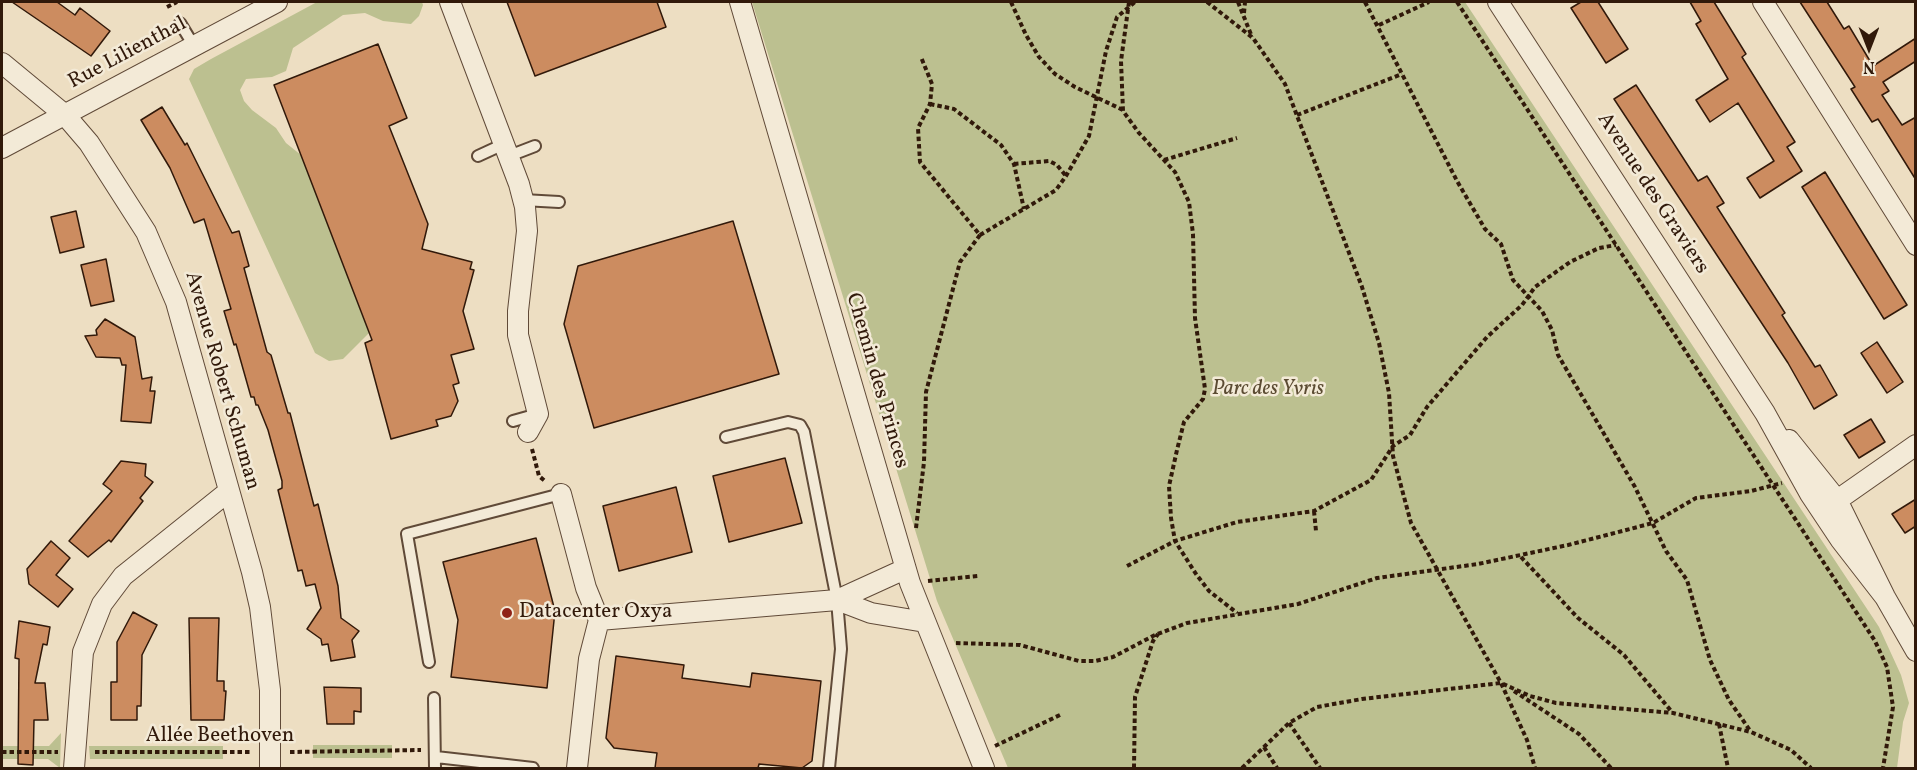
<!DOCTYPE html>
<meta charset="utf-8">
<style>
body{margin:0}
#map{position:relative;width:1917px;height:770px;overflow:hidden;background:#eddec2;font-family:Vollkorn,serif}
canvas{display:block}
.frame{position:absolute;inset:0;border:3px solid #31190a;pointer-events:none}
.north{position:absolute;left:1839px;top:18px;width:60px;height:60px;-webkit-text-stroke:4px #f3ead7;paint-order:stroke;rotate:180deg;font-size:16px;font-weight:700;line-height:24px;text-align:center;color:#31190a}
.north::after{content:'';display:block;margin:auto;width:21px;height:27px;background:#31190a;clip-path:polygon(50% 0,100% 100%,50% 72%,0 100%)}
</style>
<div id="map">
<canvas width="1917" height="770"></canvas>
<div class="frame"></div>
<div class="north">N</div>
</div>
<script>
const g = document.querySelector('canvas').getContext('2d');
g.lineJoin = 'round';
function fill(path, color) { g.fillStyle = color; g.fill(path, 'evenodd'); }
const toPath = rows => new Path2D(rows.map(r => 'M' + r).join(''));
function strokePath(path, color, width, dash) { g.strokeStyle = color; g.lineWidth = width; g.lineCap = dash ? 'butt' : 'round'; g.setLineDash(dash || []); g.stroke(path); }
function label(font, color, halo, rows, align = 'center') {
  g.font = font + ' Vollkorn,serif'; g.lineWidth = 5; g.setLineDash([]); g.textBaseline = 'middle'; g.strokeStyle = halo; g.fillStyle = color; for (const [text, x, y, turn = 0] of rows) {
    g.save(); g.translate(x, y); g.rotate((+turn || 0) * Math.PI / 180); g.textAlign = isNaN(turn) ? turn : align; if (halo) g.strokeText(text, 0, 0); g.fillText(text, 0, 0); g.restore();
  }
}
fill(toPath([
 [317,2,422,2,423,5,419,16,411,24,383,21,365,13,343,15,293,48,286,71,272,77,246,79,240,90,244,101,252,110,276,128,286,143,301,155,369,333,343,359,329,361,315,353,189,79,194,69,211,59],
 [752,2,1465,2,1879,627,1901,675,1909,703,1903,722,1897,768,1008,768,937,601],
 [61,733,60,768,48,759,2,759,2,746,49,746],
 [313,745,392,745,392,758,313,758],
 [89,746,223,746,223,759,90,759]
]), '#bcc090');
const building = toPath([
 [12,2,57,2,75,15,80,8,110,31,91,56,12,2],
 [507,2,657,2,666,27,535,76,507,2],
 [1581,2,1598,2,1628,49,1606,63,1571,8,1581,2],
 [1690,2,1714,2,1746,54,1742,57,1795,142,1787,147,1802,171,1760,198,1747,178,1774,161,1738,103,1710,122,1696,100,1728,79,1696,24,1701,21,1690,2],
 [1800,2,1827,2,1844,29,1849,26,1873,66,1916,38,1916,61,1883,82,1889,91,1882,95,1902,125,1916,117,1916,180,1878,119,1872,122,1851,89,1855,87,1800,2],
 [378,44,407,118,389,126,428,224,422,249,472,262,470,269,474,270,463,311,474,349,451,355,459,383,453,385,458,401,451,416,436,420,438,426,391,439,365,343,372,340,274,85,378,44],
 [1636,85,1698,181,1707,176,1724,203,1717,207,1785,313,1782,315,1815,367,1820,365,1837,395,1814,409,1788,363,1614,99,1636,85],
 [162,107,185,145,187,143,232,233,239,231,249,266,244,268,267,352,271,355,288,413,290,413,314,506,318,504,338,586,341,618,359,631,352,640,355,657,331,661,328,644,322,645,321,639,307,629,321,608,315,584,306,586,302,570,298,571,278,490,282,488,282,481,268,430,258,405,256,405,254,397,251,397,236,344,234,345,224,311,231,309,204,219,194,223,170,168,141,120,162,107],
 [1825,172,1907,305,1884,319,1802,187,1825,172],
 [76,211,84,247,60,253,51,217,76,211],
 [733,221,779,374,594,428,564,324,578,266,733,221],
 [106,259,114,301,91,306,81,265,106,259],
 [105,319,135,337,142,379,152,377,150,391,155,391,151,423,121,421,126,365,122,365,120,358,96,357,85,336,97,335,96,330,105,319],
 [1877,342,1903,382,1887,393,1861,353,1877,342],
 [1871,419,1885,442,1859,458,1844,435,1871,419],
 [785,458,802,523,729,542,713,476,785,458],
 [121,461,146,464,145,476,153,482,140,498,143,501,111,542,109,540,88,557,69,541,112,491,103,484,121,461],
 [676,487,692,552,619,571,603,506,676,487],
 [1916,499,1916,526,1905,533,1892,514,1916,499],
 [536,538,555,611,547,688,451,677,458,620,443,562,536,538],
 [51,541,70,558,56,575,73,589,58,607,29,584,27,569,51,541],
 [133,612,157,625,142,655,141,706,137,706,137,720,111,720,111,682,117,682,117,642,133,612],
 [189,618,219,618,217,681,224,681,224,691,226,691,224,720,191,720,189,618],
 [19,621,50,627,47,645,43,644,35,683,45,683,48,720,34,720,33,765,18,764,19,659,15,658,19,621],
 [616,656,684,665,682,678,750,687,752,673,821,681,812,761,802,768,759,764,758,768,655,768,657,753,614,748,606,738,616,656],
 [324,687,361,688,361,712,354,711,354,724,327,724,324,687]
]);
fill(building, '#cc8c60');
strokePath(building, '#31190a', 1.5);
const lane = toPath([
 [180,23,194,46],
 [478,156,504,144],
 [509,156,535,146],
 [523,200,559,202],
 [513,421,538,414],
 [726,437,788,422,800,425,804,432,837,600,841,649,829,768],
 [429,662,407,534,561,494],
 [434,698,435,768],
 [436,757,533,768]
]);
const street = toPath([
 [450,2,519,184,525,207,527,231,518,311,518,335,538,414,528,432],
 [740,2,910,583,984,768],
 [1498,2,1765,413,1810,494,1840,539,1885,597],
 [1763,2,1916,245],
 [2,63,65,115,89,143,146,232,176,302,252,572,260,607,270,690,270,768],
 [2,148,277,2],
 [1789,440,1837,500,1885,597,1916,651],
 [561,494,586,588,599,620,589,659,577,768],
 [1826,508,1916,445],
 [837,600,871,613,925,622],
 [599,620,837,600,905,569],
 [74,768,83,652,102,604,123,576,229,491]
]);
strokePath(lane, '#604a38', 14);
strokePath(street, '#604a38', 22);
strokePath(toPath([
 [1011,2,1026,35,1039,57,1055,74,1075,87,1123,110],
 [1129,2,1121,61,1123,111,1139,133,1175,172,1189,202,1193,234,1195,318,1205,389,1203,399,1184,422,1177,450,1169,486,1171,518,1175,541,1196,574,1209,591,1237,613],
 [1207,2,1253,38,1285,84,1362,287,1379,343,1389,393,1393,456,1411,523,1501,683,1527,740,1535,768],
 [1238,2,1252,37],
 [1365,2,1457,181,1485,229,1501,244,1513,280,1542,311,1552,330,1558,355,1635,487,1666,551,1687,580,1710,660,1729,700,1751,732],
 [1457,2,1875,641,1887,667,1893,707,1883,768],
 [167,7,177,2],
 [1244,13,1245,2],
 [1379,25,1429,2],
 [930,104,954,109,1001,145,1014,164,1024,209],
 [1297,115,1402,74],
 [1164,160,1237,138],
 [1014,164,1049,161,1057,165,1066,176],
 [980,235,1056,190,1066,176,1089,136,1106,51,1117,17,1135,2],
 [532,449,539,476,546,482],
 [1314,511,1316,531],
 [916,528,924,462,926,392,960,262,980,235,920,162,918,128,930,104,932,84,921,57],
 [1521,557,1578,618,1624,655,1672,712],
 [1127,566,1175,541,1237,522,1314,511,1371,480,1393,446,1410,435,1427,407,1487,337,1522,305,1535,287,1570,262,1599,248,1616,245],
 [928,581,978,576],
 [956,643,1020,645,1079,661,1095,661,1113,657,1155,635,1187,623,1298,604,1377,578,1478,564,1568,545,1653,523,1696,498,1751,491,1782,483],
 [1514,691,1579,734,1611,768],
 [1289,723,1320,768],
 [1719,724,1728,768],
 [995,746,1062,714],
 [1264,747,1277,768],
 [2,752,58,752],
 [95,752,250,752],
 [290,752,421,750],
 [1134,768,1135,697,1153,641,1158,634],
 [1242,768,1289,723,1317,707,1362,699,1501,683,1530,696,1556,703,1673,713,1751,732,1791,750,1811,768]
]), '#31190a', 4, [4.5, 3]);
strokePath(lane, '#f3ead7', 10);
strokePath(street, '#f3ead7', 20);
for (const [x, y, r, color] of [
 [507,613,6,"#8f2418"]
]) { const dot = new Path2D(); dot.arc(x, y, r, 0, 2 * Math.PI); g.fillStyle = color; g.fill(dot); strokePath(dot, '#f3ead7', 2); }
label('21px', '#31190a', '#f3ead7', [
 ["Rue Lilienthal",128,54,-28],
 ["Avenue des Graviers",1652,194,57],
 ["Avenue Robert Schuman",221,381,74],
 ["Chemin des Princes",876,381,74],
 ["Allée Beethoven",220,737]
]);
label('italic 21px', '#5b4b32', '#f3ead7', [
 ["Parc des Yvris",1268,390]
]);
label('21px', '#31190a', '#f3ead7', [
 ["Datacenter Oxya",519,613]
], 'left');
</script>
